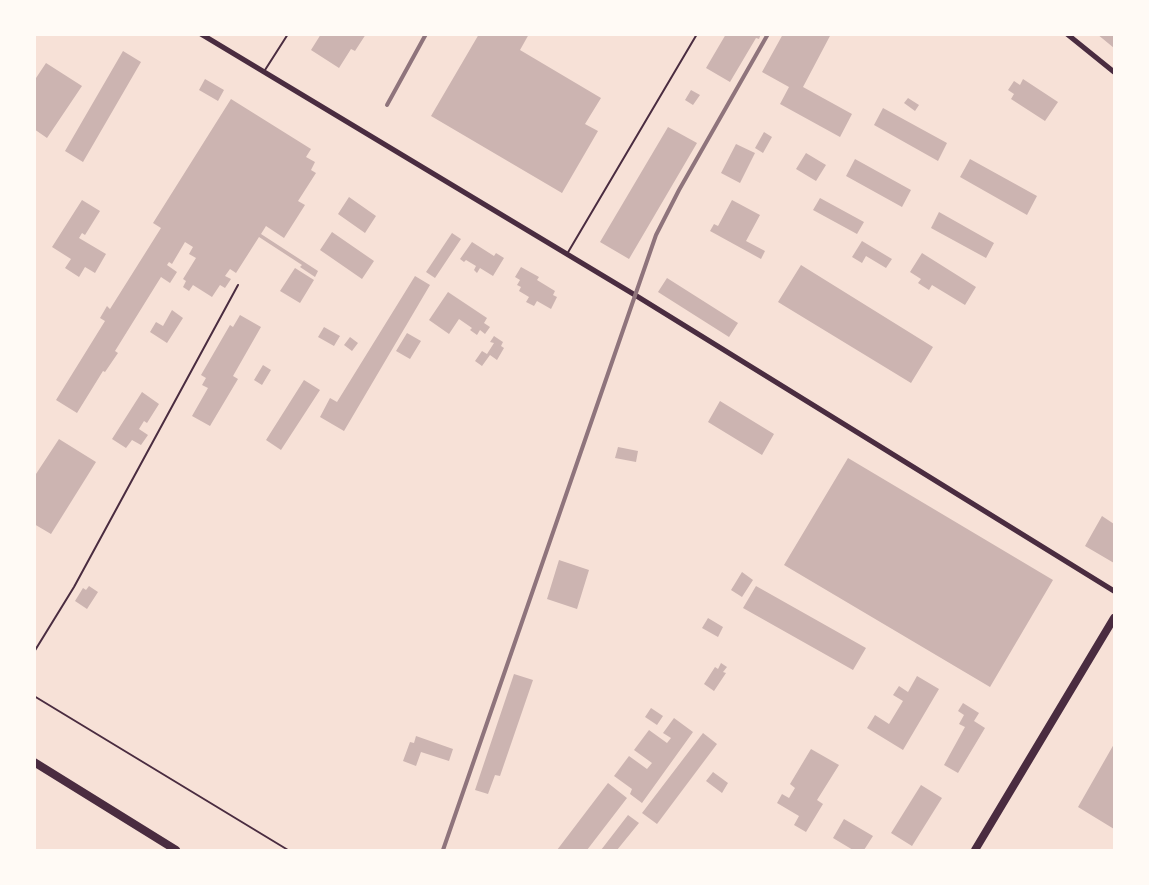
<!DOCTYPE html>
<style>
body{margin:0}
#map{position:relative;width:1149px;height:885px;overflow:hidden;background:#f7e1d7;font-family:"Golos Text",sans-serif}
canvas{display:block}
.frame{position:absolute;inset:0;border:36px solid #fffaf5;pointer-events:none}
</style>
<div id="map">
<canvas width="1149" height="885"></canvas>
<div class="frame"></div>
</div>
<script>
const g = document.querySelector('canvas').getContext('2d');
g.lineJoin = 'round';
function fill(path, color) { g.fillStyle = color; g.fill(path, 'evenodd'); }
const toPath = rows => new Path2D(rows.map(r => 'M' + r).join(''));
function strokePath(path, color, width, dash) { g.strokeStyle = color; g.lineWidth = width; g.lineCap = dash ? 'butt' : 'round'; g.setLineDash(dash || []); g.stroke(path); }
fill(toPath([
 [321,34,366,34,355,51,351,49,339,68,311,50],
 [479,34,529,34,520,50,601,98,585,124,598,131,562,193,431,116],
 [726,34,761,34,759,39,756,38,730,82,706,68],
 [783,34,831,34,803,87,852,114,840,137,780,104,789,87,762,72],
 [1097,34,1114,34,1114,48],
 [123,51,141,62,83,162,65,151],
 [46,63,82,86,47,138,34,129,34,81],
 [205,79,224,90,218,101,199,90],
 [1023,79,1058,102,1045,121,1011,99,1014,94,1008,90,1014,81,1020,85],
 [691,90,700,95,693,105,685,100],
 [908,98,919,105,915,111,904,103],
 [231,99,311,149,306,157,315,162,311,170,316,173,298,201,305,205,284,238,266,226,261,234,318,271,315,277,300,267,302,265,259,237,236,273,230,269,225,276,231,279,225,288,220,285,212,297,193,285,189,291,183,287,186,281,183,279,196,258,189,254,193,247,185,242,172,264,169,262,167,265,177,272,170,283,161,277,115,351,118,353,105,372,103,371,77,413,56,400,105,321,100,318,107,306,110,309,161,228,153,223],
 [883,108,947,143,938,161,874,125],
 [668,127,697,143,629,259,600,242],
 [764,132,772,137,763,153,755,148],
 [736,144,755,153,740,183,721,173],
 [806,153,826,165,816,181,796,169],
 [855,159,911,190,902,207,846,176],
 [970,159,1037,196,1027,215,960,177],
 [349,197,376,216,365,233,338,214],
 [820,198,864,222,857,234,813,210],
 [82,200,100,211,85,235,82,233,79,238,106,254,95,273,85,267,79,277,65,268,71,259,52,247],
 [732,200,760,215,746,241,765,251,761,259,710,231,714,224,718,226],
 [939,212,994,243,986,258,931,228],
 [332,232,374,261,362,279,320,250],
 [452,233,461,239,435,278,426,272],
 [862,241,892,259,886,268,866,256,862,263,852,257],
 [472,242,494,256,496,253,504,258,493,276,480,268,477,273,474,270,476,266,466,260,464,262,460,259],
 [922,253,976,287,965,305,932,285,929,290,918,283,921,279,910,272],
 [801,265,933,347,911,383,778,302],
 [521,267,539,277,537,280,555,291,553,295,557,297,551,309,537,301,534,306,526,302,529,297,519,291,521,287,517,285,520,280,515,277],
 [295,268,314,280,300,303,280,291],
 [415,276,430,285,344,431,320,417,330,398,337,402],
 [667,278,738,323,729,337,658,292],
 [448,292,487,318,484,323,490,327,485,334,480,330,477,335,470,330,472,328,459,319,449,334,429,320],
 [172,310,183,318,167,343,150,332,156,322,163,326],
 [240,315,261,327,233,376,238,379,210,426,192,416,208,388,202,385,206,378,201,375,230,325,233,327],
 [324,327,340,336,334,346,318,337],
 [407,333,421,341,410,359,396,351],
 [494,336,503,342,501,346,504,348,497,360,490,355,482,366,475,361,482,351,487,354,494,343,490,342],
 [350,337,358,343,352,351,344,345],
 [263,365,271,370,262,385,254,380],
 [304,380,320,390,281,450,266,440],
 [142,392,159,404,147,423,144,421,139,429,148,435,141,445,132,440,126,448,112,439],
 [720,401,774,434,762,455,708,422],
 [59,439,96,462,51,534,34,524,34,477],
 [618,447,638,451,636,462,615,458],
 [848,458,1053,580,990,687,784,565],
 [1102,516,1114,524,1114,563,1085,546],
 [559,560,589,570,577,609,547,599],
 [742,572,753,580,742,597,731,590],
 [89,586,98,592,87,609,75,601,83,588,86,590],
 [756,586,866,648,853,670,743,608],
 [708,618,723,627,718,637,702,628],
 [721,663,727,667,723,672,726,673,714,691,704,684,715,667,718,669],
 [514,674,533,680,500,776,495,775,488,794,475,790],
 [917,676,939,689,903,750,867,728,875,715,889,724,903,701,893,695,899,686,908,692],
 [963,703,979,713,974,721,985,728,958,773,944,765,965,727,959,724,964,715,958,711],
 [651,708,663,716,657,725,645,717],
 [674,718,693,732,642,803,630,794,632,789,614,776,629,756,647,769,652,763,634,750,649,730,667,743,671,738,663,733],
 [703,733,717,744,657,824,642,813],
 [416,736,453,749,449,761,421,752,416,766,403,761,410,742,414,743],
 [1114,744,1114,829,1078,807],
 [811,749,839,765,817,800,823,804,806,832,794,825,799,816,777,803,782,794,789,798,795,788,790,784],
 [713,772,728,783,722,793,706,781],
 [608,783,627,798,587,850,557,850],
 [921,785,942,798,912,846,891,833],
 [628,815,639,823,617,850,601,850],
 [844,819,873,836,864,850,853,850,833,838]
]), '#ccb4b1');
strokePath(toPath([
 [34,696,288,850]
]), '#4a2c40', 2);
strokePath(toPath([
 [265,70,288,34],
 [567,254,697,34],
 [34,652,74,587,238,285]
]), '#4a2c40', 2);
strokePath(toPath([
 [201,34,635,295,1114,591],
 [1067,34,1114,72]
]), '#4a2c40', 5);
strokePath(toPath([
 [34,762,176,850],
 [975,850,1114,618]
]), '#4a2c40', 8);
strokePath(toPath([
 [387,105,426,34],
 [443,850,656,235,679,190,768,34]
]), '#8f747c', 4);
</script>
